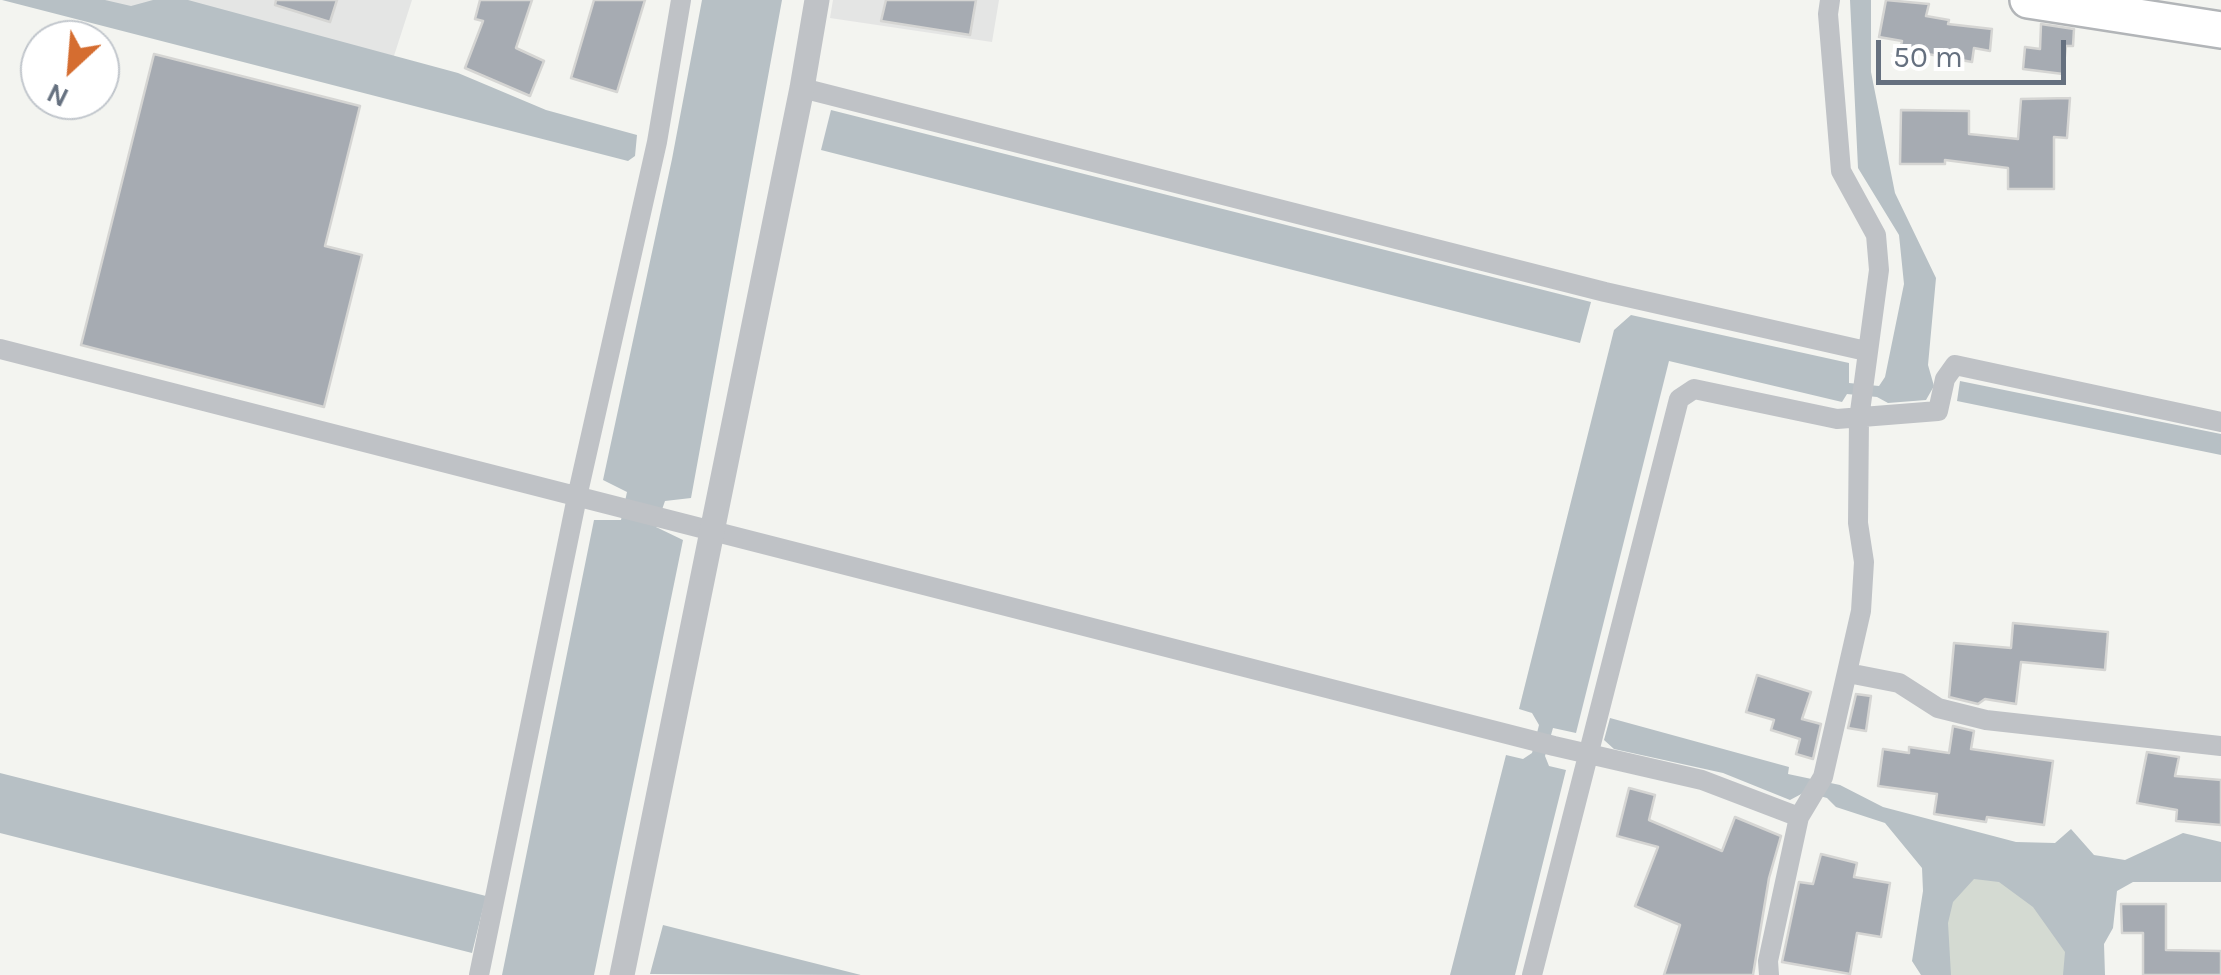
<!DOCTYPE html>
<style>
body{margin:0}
#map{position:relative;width:2221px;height:975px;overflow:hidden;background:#f3f4f0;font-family:Karla,sans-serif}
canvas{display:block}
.north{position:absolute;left:20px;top:20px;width:100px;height:100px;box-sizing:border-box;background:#fff;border:2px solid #c1c6cc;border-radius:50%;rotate:206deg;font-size:28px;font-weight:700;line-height:40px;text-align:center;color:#65707f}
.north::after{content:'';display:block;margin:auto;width:35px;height:45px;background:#d56d30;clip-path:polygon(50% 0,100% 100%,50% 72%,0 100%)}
.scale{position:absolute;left:1876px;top:40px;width:190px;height:45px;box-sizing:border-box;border:5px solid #65707f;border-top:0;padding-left:12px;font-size:30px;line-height:35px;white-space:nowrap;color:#65707f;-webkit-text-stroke:8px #fff;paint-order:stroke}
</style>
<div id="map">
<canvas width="2221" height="975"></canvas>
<div class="north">N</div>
<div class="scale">50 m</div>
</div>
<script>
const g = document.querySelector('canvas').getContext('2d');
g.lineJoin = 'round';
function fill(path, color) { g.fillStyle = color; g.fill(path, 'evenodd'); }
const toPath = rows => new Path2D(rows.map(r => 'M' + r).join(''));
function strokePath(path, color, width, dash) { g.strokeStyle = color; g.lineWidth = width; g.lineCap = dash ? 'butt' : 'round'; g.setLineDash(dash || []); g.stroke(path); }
fill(toPath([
 [49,0,412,0,383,90],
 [833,0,999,0,992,42,830,18]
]), '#e4e5e4');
fill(toPath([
 [1936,832,2105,869,2099,975,1942,975]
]), '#d4dad2');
fill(toPath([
 [2,0,105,0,131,6,153,0,188,0,458,73,546,110,637,135,635,156,628,161],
 [702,0,782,0,691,498,665,501,656,527,683,540,594,975,502,975,594,520,621,520,627,492,603,480,672,159],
 [1850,0,1871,0,1871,72,1895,193,1936,278,1928,365,1934,386,1926,400,1888,403,1877,397,1847,394,1842,402,1669,361,1576,733,1553,728,1545,756,1549,766,1566,770,1515,975,1450,975,1506,755,1523,759,1532,753,1539,725,1532,713,1519,709,1614,330,1631,315,1849,363,1849,383,1879,386,1885,377,1904,284,1899,235,1858,168],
 [831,110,1591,302,1580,343,821,150],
 [1960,381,2221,434,2221,455,1957,401],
 [1610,718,1789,767,1788,774,1840,785,1883,807,2016,842,2055,843,2071,829,2094,855,2125,860,2183,833,2221,842,2221,882,2133,882,2117,891,2113,928,2104,944,2105,975,2063,975,2065,952,2033,907,1999,882,1974,879,1953,902,1948,923,1951,975,1921,975,1912,961,1923,891,1922,868,1885,823,1836,807,1827,798,1805,792,1790,800,1723,773,1614,749,1604,740],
 [0,773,486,896,472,953,0,833],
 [663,925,861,975,650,974]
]), '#b7c0c5');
const building = toPath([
 [276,0,337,0,330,22,275,5,276,0],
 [480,0,532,0,516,48,544,61,530,96,465,68,483,21,475,19,480,0],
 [594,0,645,0,617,92,571,78,594,0],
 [886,0,976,0,970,35,881,21,886,0],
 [1886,0,1929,4,1926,16,1949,20,1948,24,1992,29,1990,51,1974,48,1972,62,1900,49,1902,41,1879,37,1886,0],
 [2041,24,2074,29,2073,46,2066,46,2063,74,2023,69,2025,47,2040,49,2041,24],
 [154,54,360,106,325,246,362,255,324,407,81,345,154,54],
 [2070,98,2067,138,2054,137,2054,189,2008,189,2008,168,1945,160,1945,164,1900,164,1901,110,1969,111,1969,134,2018,139,2021,99,2070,98],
 [2013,623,2108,632,2105,670,2021,662,2016,704,1985,699,1978,704,1949,697,1954,643,2011,648,2013,623],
 [1757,675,1811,692,1802,719,1821,724,1813,759,1796,754,1800,739,1771,730,1774,720,1746,712,1757,675],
 [1856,694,1871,696,1866,731,1848,728,1856,694],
 [1953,726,1974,731,1971,749,2053,761,2044,825,1987,817,1986,822,1934,814,1937,794,1878,786,1883,749,1909,753,1909,747,1949,753,1953,726],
 [2147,752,2179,757,2175,776,2221,780,2221,825,2176,821,2177,810,2137,803,2147,752],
 [1629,788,1655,795,1649,820,1722,851,1735,817,1781,836,1769,878,1753,975,1664,975,1680,925,1635,906,1658,847,1617,836,1629,788],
 [1821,854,1857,863,1854,877,1890,883,1881,937,1857,933,1850,974,1782,962,1799,882,1813,884,1821,854],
 [2121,904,2166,904,2166,950,2221,951,2221,975,2143,975,2143,933,2122,933,2121,904]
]);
fill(building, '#a6abb2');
strokePath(building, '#d5d5d3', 2.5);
const trunk = toPath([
 [2028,0,2221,30]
]);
strokePath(trunk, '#b2b5b8', 40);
strokePath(toPath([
 [802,88,1605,292,1866,351],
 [0,349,1554,746,1702,780,1799,817],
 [1848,673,1899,683,1938,708,1986,720,2221,746],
 [479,975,577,497,657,142,681,0],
 [1532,975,1679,399,1694,389,1837,419,1938,411,1945,379,1955,365,2221,422],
 [1769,975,1768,961,1799,817,1823,777,1861,611,1864,562,1858,523,1859,419,1879,270,1876,235,1841,171,1828,14,1830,0]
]), '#bfc2c6', 20);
strokePath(toPath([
 [622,975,802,88,817,0]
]), '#bfc2c6', 25);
strokePath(trunk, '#fff', 35);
</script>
